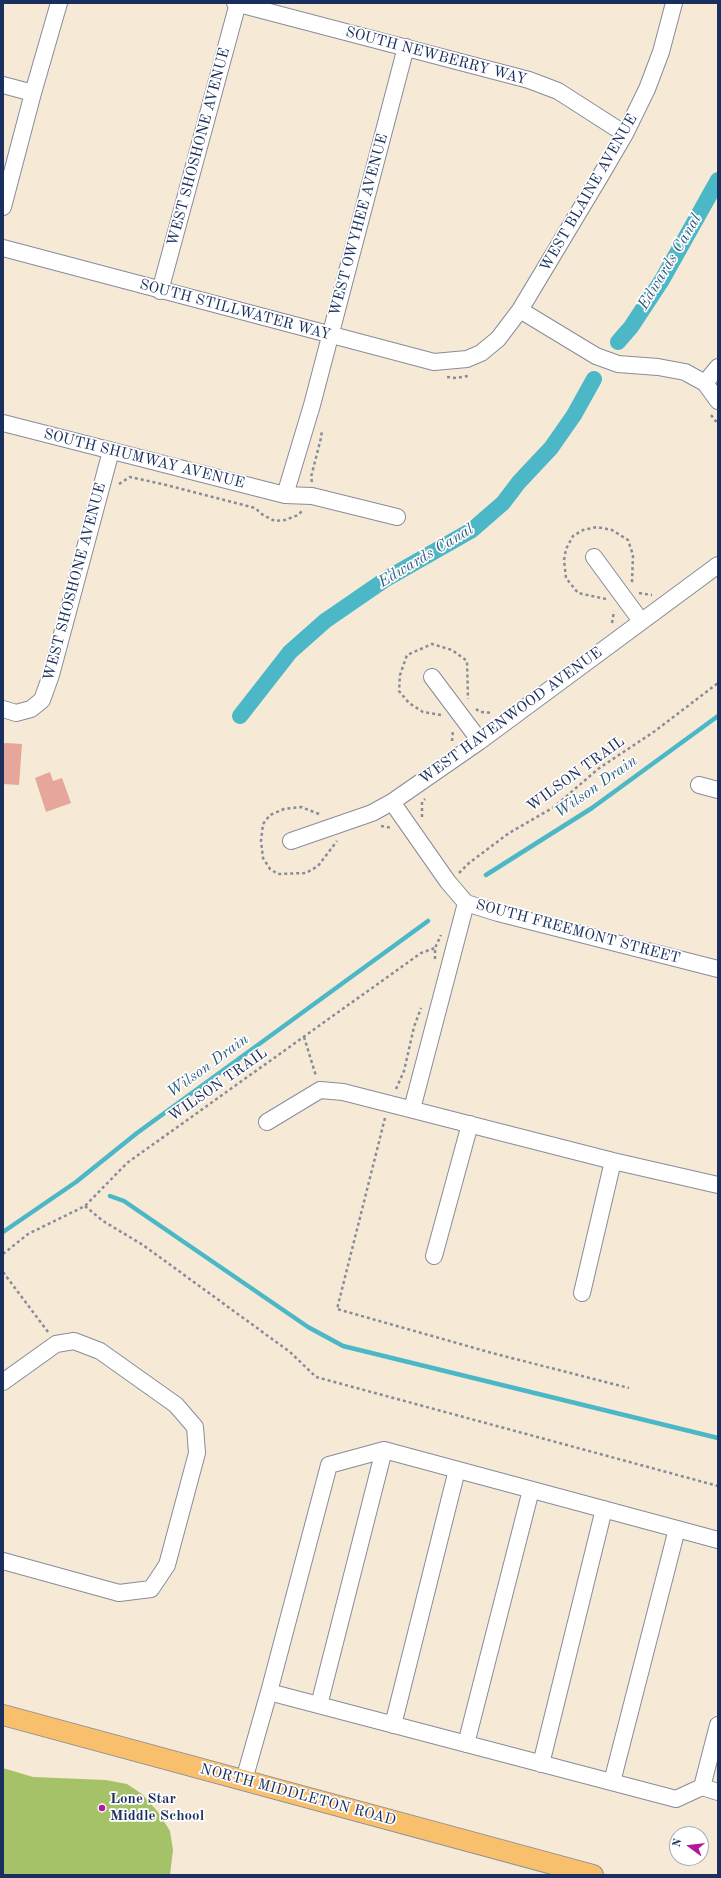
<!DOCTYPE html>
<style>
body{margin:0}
#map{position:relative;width:721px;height:1878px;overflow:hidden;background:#f6ead6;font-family:"Old Standard TT",serif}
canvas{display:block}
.frame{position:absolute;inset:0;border:4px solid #1b2f5e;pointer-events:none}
.north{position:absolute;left:669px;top:1826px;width:40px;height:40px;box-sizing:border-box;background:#fff;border:1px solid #a4acbf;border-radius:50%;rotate:285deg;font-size:11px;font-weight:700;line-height:16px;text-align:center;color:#1b2f5e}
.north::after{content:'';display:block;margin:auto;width:14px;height:18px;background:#b5179e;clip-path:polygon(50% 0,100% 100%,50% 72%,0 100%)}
</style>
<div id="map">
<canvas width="721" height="1878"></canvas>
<div class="frame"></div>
<div class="north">N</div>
</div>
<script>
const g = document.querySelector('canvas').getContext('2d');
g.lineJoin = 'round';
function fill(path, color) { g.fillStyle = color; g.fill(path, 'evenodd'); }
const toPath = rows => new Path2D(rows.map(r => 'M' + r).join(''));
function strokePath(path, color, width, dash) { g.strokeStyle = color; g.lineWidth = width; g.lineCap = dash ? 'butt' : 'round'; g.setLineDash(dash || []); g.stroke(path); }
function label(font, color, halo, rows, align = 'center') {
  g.font = font + ' "Old Standard TT",serif'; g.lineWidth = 3.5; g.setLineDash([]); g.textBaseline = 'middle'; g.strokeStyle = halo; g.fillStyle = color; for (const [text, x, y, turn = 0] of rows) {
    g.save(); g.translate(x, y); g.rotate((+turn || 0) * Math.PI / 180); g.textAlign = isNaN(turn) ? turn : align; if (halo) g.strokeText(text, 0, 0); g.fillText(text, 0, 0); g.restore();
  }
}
fill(toPath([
 [3,1768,33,1777,106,1780,127,1784,142,1794,158,1812,170,1831,173,1850,170,1875,3,1875]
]), '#a5c269');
strokePath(toPath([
 [486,875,592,808,718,716],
 [110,1196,124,1201,308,1327,343,1346,718,1438],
 [3,1232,76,1182,137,1133,428,921]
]), '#4bb7c7', 4.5);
strokePath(toPath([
 [618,342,631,327,662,280,718,180],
 [240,716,290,652,325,621,386,579,472,530,503,503,519,482,551,448,574,415,594,379]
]), '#4bb7c7', 16);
fill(toPath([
 [6,743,22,744,19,785,3,784,3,744],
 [50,772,53,781,62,778,71,803,46,812,35,778]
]), '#e6a699');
const minor = toPath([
 [235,3,529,80,558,91,625,134],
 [3,85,33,93,59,3],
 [3,207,33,93],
 [3,248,434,362,467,359,481,353,498,339,520,310,601,175,625,134,647,89,661,52,674,3],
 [160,291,238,3],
 [520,310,596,356,618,364,658,367,685,372,705,383,718,401],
 [705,383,718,367],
 [3,423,285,495,312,496,397,517],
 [285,495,312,405,406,47],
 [594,557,641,621],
 [432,677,480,741],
 [3,709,16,713,31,709,42,700,51,675,111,451],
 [699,785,718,790],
 [392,802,448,882,466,903,498,913,718,969],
 [291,841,372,813,392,802,480,741,718,565],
 [412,1109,466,903],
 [267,1122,320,1090,343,1092,613,1161,718,1185],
 [434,1256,470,1124],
 [582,1293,613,1161],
 [3,1382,56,1344,74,1341,100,1351,176,1405,195,1427,197,1453,167,1565,151,1589,119,1593,3,1561],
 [718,1540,384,1450,329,1465,269,1692,676,1799,702,1787,718,1792],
 [319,1705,384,1450],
 [393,1725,457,1470],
 [466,1744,531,1490],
 [541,1764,604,1509],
 [244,1780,269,1692],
 [612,1782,677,1529],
 [702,1787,718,1725]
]);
const major = toPath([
 [3,1715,593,1875]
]);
strokePath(minor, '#888c9a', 18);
strokePath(major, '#888c9a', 22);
strokePath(toPath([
 [447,377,456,378,468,376],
 [711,415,718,424],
 [312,482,311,477,321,438,322,430],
 [119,484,130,477,162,484,255,508,263,515,275,521,285,520,298,515,303,510],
 [639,593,652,595],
 [606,599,578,593,566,578,564,560,566,549,573,536,583,530,597,527,612,530,628,540,633,555,632,583],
 [612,623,614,611],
 [476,709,480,712,492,713],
 [441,715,423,712,409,703,399,691,400,675,407,655,432,644,452,650,467,661,468,699],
 [452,741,453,730],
 [319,814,301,807,284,809,270,815,263,824,261,841,263,858,270,869,278,874,306,873,318,866,337,841],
 [422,817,422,802,425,799],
 [381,826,392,828],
 [459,873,469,863,509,833,554,807,598,769,655,731,718,683],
 [435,959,435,948,441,935],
 [304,1037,316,1076],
 [396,1089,404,1071,414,1027,421,1008],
 [385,1118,337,1309,492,1353,629,1388],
 [85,1206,103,1221,143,1245,290,1352,316,1377,718,1486],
 [3,1254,28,1234,85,1206,127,1163,421,953,435,948],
 [3,1272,48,1332]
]), '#888c9a', 2.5, [3, 3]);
strokePath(minor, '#fff', 16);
strokePath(major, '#f8bf6c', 20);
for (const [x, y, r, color] of [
 [102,1808,4,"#b5179e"]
]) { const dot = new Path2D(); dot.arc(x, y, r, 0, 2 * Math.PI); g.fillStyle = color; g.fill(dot); strokePath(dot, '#fff', 1.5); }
label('15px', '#1b2f5e', '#fff', [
 ["SOUTH NEWBERRY WAY",436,56,15],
 ["WEST SHOSHONE AVENUE",199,147,-75],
 ["WEST BLAINE AVENUE",589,193,-60],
 ["WEST OWYHEE AVENUE",359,225,-75],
 ["SOUTH STILLWATER WAY",235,310,15],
 ["SOUTH SHUMWAY AVENUE",144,459,14],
 ["WEST SHOSHONE AVENUE",75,582,-75],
 ["WEST HAVENWOOD AVENUE",511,716,-36],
 ["WILSON TRAIL",576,774,-36],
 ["SOUTH FREEMONT STREET",578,932,15],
 ["WILSON TRAIL",218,1085,-35],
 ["NORTH MIDDLETON ROAD",298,1795,15]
]);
label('bold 15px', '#1b2f5e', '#fff', [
 ["Lone Star",110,1799],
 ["Middle School",110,1816]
], 'left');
label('italic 16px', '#2c5f83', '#fff', [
 ["Edwards Canal",670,262,-59],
 ["Edwards Canal",426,556,-31],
 ["Wilson Drain",596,787,-35],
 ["Wilson Drain",208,1066,-36]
]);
</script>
